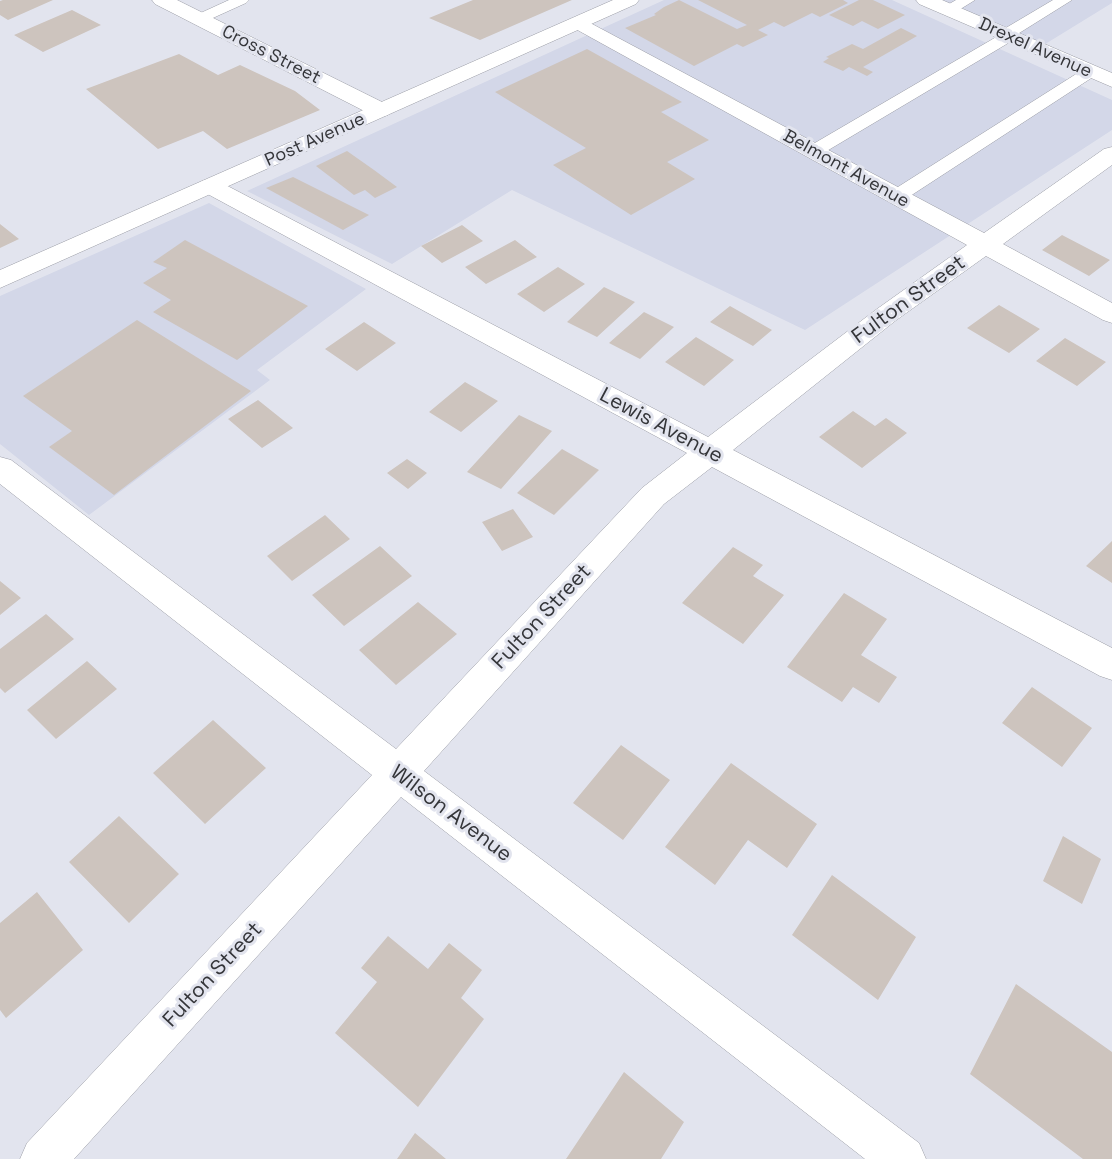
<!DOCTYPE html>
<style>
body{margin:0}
canvas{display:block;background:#e2e4ee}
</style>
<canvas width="1112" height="1159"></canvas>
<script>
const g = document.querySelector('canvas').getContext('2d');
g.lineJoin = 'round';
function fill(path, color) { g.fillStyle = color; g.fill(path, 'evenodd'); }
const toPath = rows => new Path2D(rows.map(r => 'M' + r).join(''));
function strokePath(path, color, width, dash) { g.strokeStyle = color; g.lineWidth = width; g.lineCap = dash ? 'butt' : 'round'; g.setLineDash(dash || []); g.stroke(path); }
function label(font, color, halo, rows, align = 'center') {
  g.font = font + ' "Space Grotesk",sans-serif'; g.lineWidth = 6; g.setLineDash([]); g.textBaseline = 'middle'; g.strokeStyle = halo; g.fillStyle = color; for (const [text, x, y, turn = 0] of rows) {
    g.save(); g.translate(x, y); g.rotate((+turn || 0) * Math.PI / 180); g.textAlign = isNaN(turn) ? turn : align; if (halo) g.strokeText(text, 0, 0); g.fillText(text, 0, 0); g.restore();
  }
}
fill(toPath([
 [664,0,892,0,1112,100,1112,130,805,330,512,190,392,264,247,191],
 [939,0,1112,0,1112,3,1042,46],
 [209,203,366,289,257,370,270,380,89,515,0,444,0,296]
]), '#d3d7e8');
fill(toPath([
 [3,0,53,0,8,20,0,15,0,1],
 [473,0,572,0,480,40,429,18],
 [679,0,737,29,747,25,698,0,843,0,848,3,820,17,812,13,784,27,774,22,758,30,768,35,743,47,737,44,694,66,625,28,656,15,654,14,664,7],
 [859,0,873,0,905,15,878,29,862,21,853,26,829,15],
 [72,10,101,25,43,52,14,35],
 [901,28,917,36,863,67,873,72,867,76,849,67,843,71,823,62,829,58,826,57,852,44,863,49],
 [587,49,682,102,661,112,709,140,667,162,695,179,631,215,553,165,586,148,495,92],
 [179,54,218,75,240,65,295,91,320,110,227,149,203,131,158,149,86,89],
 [347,151,374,170,397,187,375,198,365,190,354,195,316,166],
 [293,177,369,215,343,230,266,188],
 [0,224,19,239,0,248],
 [462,225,483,241,442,263,421,246],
 [1062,235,1110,260,1089,276,1042,250],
 [185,240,308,306,237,360,153,312,171,300,143,283,167,268,153,262],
 [515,240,537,257,486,284,465,267],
 [558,267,585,284,544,312,517,294],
 [604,287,635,302,597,337,567,322],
 [999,305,1040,329,1009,353,967,328],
 [730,306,772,330,753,346,710,322],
 [644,312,674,327,640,359,609,343],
 [137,320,251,391,114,495,49,447,72,431,23,396],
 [364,322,396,343,357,371,325,349],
 [696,337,734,360,704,386,665,362],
 [1065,338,1106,362,1077,386,1036,361],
 [465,382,498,401,461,432,429,412],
 [258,400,293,428,262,448,228,419],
 [853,411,875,426,886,418,907,433,862,468,819,437],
 [519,415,552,431,501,489,467,472],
 [562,449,599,470,554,515,517,493],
 [407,459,427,473,408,489,387,473],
 [513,509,533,537,502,551,482,522],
 [325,515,350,539,292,581,267,556],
 [1112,541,1112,583,1086,566],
 [380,546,412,576,344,626,312,595],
 [733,547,763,565,753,576,784,595,743,644,682,603],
 [0,581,21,598,0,615],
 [844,593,887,619,861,655,897,677,879,703,853,687,842,702,787,667],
 [418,602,457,634,396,685,359,650],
 [46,614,74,639,5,693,0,688,0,649],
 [87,661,117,689,56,739,27,710],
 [1032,687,1092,728,1062,767,1002,723],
 [213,720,266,768,205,824,153,773],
 [621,745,670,780,623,840,573,803],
 [731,763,817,824,787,868,748,840,715,885,665,847],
 [119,816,179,874,129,923,69,862],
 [1063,836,1101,859,1082,904,1043,881],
 [832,875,916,937,878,1000,792,935],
 [37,892,83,950,6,1018,0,1010,0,923],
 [388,936,428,969,449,943,482,970,461,998,484,1019,418,1107,335,1033,377,982,361,968],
 [1016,984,1112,1052,1112,1159,1083,1159,970,1074],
 [624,1072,684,1122,661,1159,566,1159],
 [415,1133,446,1159,397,1159]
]), '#cdc4be');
const service = toPath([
 [229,0,249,0,246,3,204,22,199,24,191,19,194,16,229,0],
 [956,0,975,0,954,13,944,13,941,10,944,7,956,0],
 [1053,0,1072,0,1016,35,1015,39,820,155,814,156,808,155,805,151,808,147,998,36,999,32,1053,0],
 [1090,67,1098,72,1096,75,904,200,890,200,888,196,890,192,1084,69,1090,67]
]);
const minor = toPath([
 [152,0,177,0,388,105,391,110,388,115,380,117,372,115,155,4,152,0],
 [916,0,942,0,1112,73,1112,87,919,4,916,0],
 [579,17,984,233,1104,149,1112,147,1112,165,1003,244,1112,303,1112,323,1103,320,986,256,895,321,733,450,1112,648,1112,680,1100,676,712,467,664,504,424,771,919,1143,926,1159,865,1159,401,797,74,1159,20,1159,27,1143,372,775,0,484,0,457,11,460,396,749,642,488,687,453,202,191,198,186,202,181,210,179,218,181,708,437,877,309,967,245,572,27,569,23,572,19,579,17]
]);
const secondary = toPath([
 [613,0,639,0,636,4,0,288,0,270,613,0]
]);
strokePath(service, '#9a9ca5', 1);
strokePath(minor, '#9a9ca5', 1);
strokePath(secondary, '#9a9ca5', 1);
fill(service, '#fff');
fill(minor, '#fff');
fill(secondary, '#fff');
label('18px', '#343539', '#e2e4ee', [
 ["Drexel Avenue",1035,48,24],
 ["Cross Street",271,55,27],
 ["Post Avenue",315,140,-24],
 ["Belmont Avenue",846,169,29]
]);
label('21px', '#343539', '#e2e4ee', [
 ["Fulton Street",909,300,-36],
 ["Lewis Avenue",661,426,28],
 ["Fulton Street",542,617,-47],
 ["Wilson Avenue",451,814,37],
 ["Fulton Street",213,975,-47]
]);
</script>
